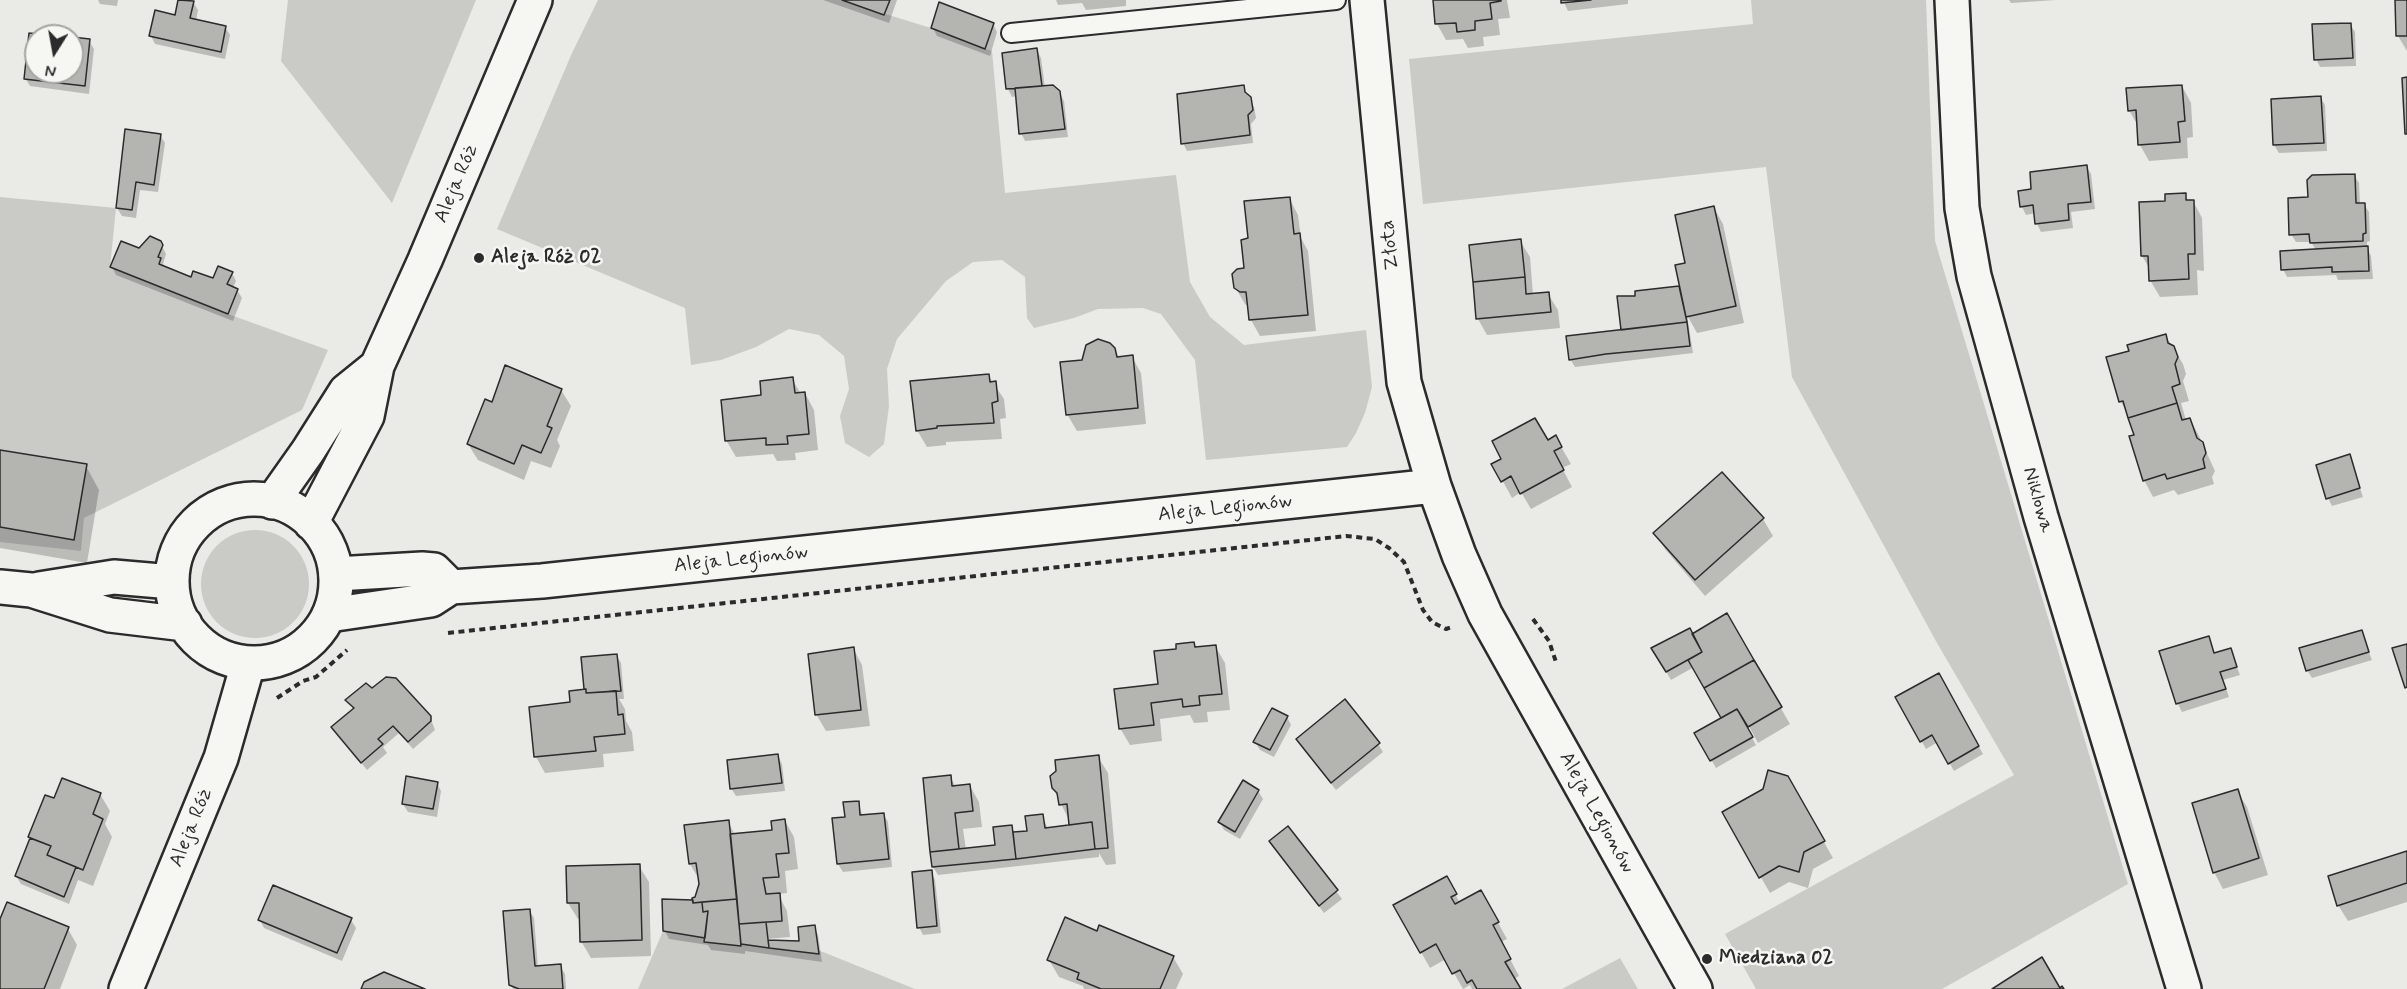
<!DOCTYPE html>
<meta charset="utf-8">
<style>
body{margin:0}
#map{position:relative;width:2407px;height:989px;overflow:hidden;background:#eaeae6;font-family:Mynerve,sans-serif}
canvas{display:block}
.north{position:absolute;left:24px;top:24px;width:60px;height:60px;box-sizing:border-box;background:#f6f6f2;border:2px solid #a5a5a2;border-radius:50%;rotate:191deg;font-size:16px;font-weight:700;line-height:24px;text-align:center;color:#2b2b2b}
.north::after{content:'';display:block;margin:auto;width:21px;height:27px;background:#2b2b2b;clip-path:polygon(50% 0,100% 100%,50% 72%,0 100%)}
</style>
<div id="map">
<canvas width="2407" height="989"></canvas>
<div class="north">N</div>
</div>
<script>
const g = document.querySelector('canvas').getContext('2d');
g.lineJoin = 'round';
function fill(path, color) { g.fillStyle = color; g.fill(path, 'evenodd'); }
const toPath = rows => new Path2D(rows.map(r => 'M' + r).join(''));
function strokePath(path, color, width, dash) { g.strokeStyle = color; g.lineWidth = width; g.lineCap = dash ? 'butt' : 'round'; g.setLineDash(dash || []); g.stroke(path); }
function label(font, color, halo, rows, align = 'center') {
  g.font = font + ' Mynerve,sans-serif'; g.lineWidth = 5; g.setLineDash([]); g.textBaseline = 'middle'; g.strokeStyle = halo; g.fillStyle = color; for (const [text, x, y, turn = 0] of rows) {
    g.save(); g.translate(x, y); g.rotate((+turn || 0) * Math.PI / 180); g.textAlign = isNaN(turn) ? turn : align; if (halo) g.strokeText(text, 0, 0); g.fillText(text, 0, 0); g.restore();
  }
}
fill(toPath([
 [288,0,476,0,392,203,281,61],
 [598,0,840,0,931,28,992,51,1005,193,1176,175,1190,282,1210,317,1244,345,1366,330,1372,387,1365,413,1356,433,1347,447,1206,460,1195,360,1161,314,1143,308,1098,309,1074,318,1034,328,1027,318,1025,277,1002,260,973,262,946,281,897,339,887,369,889,406,884,444,869,457,845,443,840,416,849,389,844,356,819,335,789,329,756,347,721,360,691,365,685,308,497,229,572,53],
 [1751,0,1926,0,1935,241,2128,884,1942,989,1756,989,1725,934,2014,775,1937,643,1792,377,1766,167,1423,204,1409,59,1753,24],
 [0,197,116,208,110,267,228,314,328,350,302,410,84,518,81,551,0,542],
 '201 584a54 54 0 1 1 108 0a54 54 0 1 1-108 0Z',
 [663,931,705,938,705,942,741,946,741,944,818,954,818,950,915,989,638,989],
 [1620,958,1638,989,1562,989]
]), '#cacac7');
fill(toPath([
 [98,0,118,0,117,6,100,4],
 [180,0,193,2,198,10,196,21,225,27,230,35,225,59,155,44,151,36,176,17],
 [823,0,897,0,889,23],
 [1056,0,1126,0,1126,6,1086,10,1082,3,1058,5],
 [1434,0,1507,0,1510,18,1498,19,1500,35,1483,37,1484,46,1468,48,1463,39,1446,40,1437,24],
 [1563,0,1628,0,1628,4,1568,11],
 [2009,0,2056,0,2011,3],
 [2397,0,2407,0,2407,51,2398,36],
 [993,24,997,32,990,56,937,36,933,28],
 [2350,24,2355,32,2356,66,2320,67,2316,59],
 [30,34,45,36,36,36,36,72,72,72,72,39,89,41,94,49,89,94,30,86,25,78],
 [1037,50,1041,58,1045,88,1059,92,1064,101,1068,137,1025,141,1021,133,1017,96,1012,97,1008,89,1004,54],
 [2182,86,2191,103,2193,137,2187,138,2188,158,2149,161,2140,145,2138,126,2129,110],
 [1243,87,1254,107,1256,118,1251,124,1253,143,1187,151,1183,143],
 [2320,97,2325,105,2327,151,2279,153,2274,145],
 [160,135,165,143,158,192,140,190,136,218,122,216,117,208],
 [2086,166,2091,174,2095,209,2071,212,2073,228,2041,232,2037,224,2036,213,2026,215,2022,207,2020,193,2033,191],
 [2354,175,2359,183,2360,204,2364,204,2369,212,2370,241,2367,242,2367,248,2371,256,2373,279,2338,280,2336,275,2287,277,2283,269,2316,250,2311,242,2296,242,2291,234,2310,199],
 [2185,195,2189,202,2193,201,2202,218,2204,271,2197,270,2198,295,2160,297,2150,280,2150,269,2142,256,2167,202],
 [1289,198,1298,215,1301,238,1308,251,1316,331,1260,336,1251,320,1250,308,1245,304,1235,287,1246,269,1249,239],
 [1714,208,1723,224,1744,323,1697,333,1687,315,1693,353,1575,367,1570,359,1622,331,1637,297,1678,288,1682,294,1687,264],
 [1520,241,1530,257,1533,295,1548,294,1558,310,1560,328,1487,335,1478,319,1470,246],
 [160,242,166,254,163,264,166,268,192,279,213,280,232,273,236,281,233,288,237,290,242,298,233,321,116,275,112,267,140,250],
 [2165,335,2183,364,2186,374,2183,381,2189,401,2181,403,2186,420,2190,419,2199,436,2215,471,2212,477,2214,484,2178,495,2174,490,2153,497,2144,480,2135,436,2130,418,2121,402,2108,358,2131,352],
 [1114,349,1119,358,1132,357,1141,373,1146,424,1077,431,1067,414,1084,361],
 [988,375,1004,399,1006,418,1000,419,1002,439,946,442,946,445,927,447,917,430],
 [792,379,801,394,805,393,814,410,818,450,795,453,796,460,777,461,773,454,736,457,726,440,763,397],
 [561,390,571,406,557,440,560,446,551,468,531,461,524,480,478,460,468,444,493,405],
 [1556,438,1571,464,1562,468,1572,487,1531,509,1521,492,1512,498,1494,465],
 [0,451,86,466,99,490,87,563,0,548],
 [2349,456,2363,497,2332,506,2328,498],
 [1722,474,1763,519,1773,536,1705,596,1665,549,1655,533],
 [1727,615,1790,724,1758,743,1745,719,1742,720,1756,745,1716,768,1696,733,1723,718,1694,667,1671,680,1653,649,1692,635],
 [2361,632,2372,660,2312,678,2307,670],
 [2208,637,2215,654,2230,650,2240,675,2223,680,2229,697,2182,712,2178,704,2161,652],
 [1194,643,1196,648,1215,646,1225,663,1230,710,1207,712,1208,722,1194,723,1190,715,1160,719,1162,741,1130,745,1120,728,1159,686,1177,650],
 [853,648,862,665,870,726,826,731,816,714],
 [616,655,621,663,624,699,619,699,625,709,626,721,632,732,634,751,603,754,604,767,545,773,536,757,572,703],
 [1939,675,1983,754,1954,771,1938,742,1926,749,1897,698],
 [347,700,430,717,435,730,413,749,399,733,383,747,387,753,367,770,333,728,354,710],
 [1287,717,1291,725,1274,757,1260,750,1255,742],
 [1378,744,1383,752,1336,790,1302,747],
 [778,756,782,764,785,791,736,796,731,788],
 [1098,757,1108,773,1116,864,1106,865,1099,853,1099,857,938,875,933,867,950,777,956,787,970,786,979,802,982,827,963,829,966,850,997,846,1011,827,1015,833,1029,832,1042,816,1048,829,1072,826,1053,788],
 [1787,777,1833,858,1813,869,1808,888,1789,882,1770,893,1724,813],
 [1243,782,1258,791,1263,799,1240,839,1224,830,1220,822],
 [437,783,441,791,437,817,408,812,403,804],
 [2237,791,2247,807,2268,875,2223,889,2214,872],
 [100,794,110,811,105,824,112,837,93,886,78,880,69,904,21,884,16,876,31,839,30,836,54,800],
 [858,802,863,817,883,814,888,822,892,867,843,872,838,864,847,818],
 [785,821,794,837,798,869,785,871,787,893,778,894,787,911,790,937,767,939,767,941,801,942,814,927,818,935,822,962,745,951,745,954,711,950,708,945,669,939,665,931,697,898,700,881,690,864,728,822,735,835,773,831],
 [1288,828,1342,899,1324,913,1276,849],
 [2407,852,2407,902,2348,921,2338,905],
 [639,866,649,882,651,956,591,958,581,941,581,919,578,919,568,903],
 [931,872,935,880,941,933,923,935,919,927],
 [1446,878,1460,903,1481,892,1507,939,1501,942,1519,976,1514,979,1520,989,1472,989,1470,985,1463,989,1446,959,1430,968,1395,906],
 [529,910,534,918,538,968,560,966,565,974,566,989,513,989,511,985],
 [260,920,351,920,356,928,342,961,264,928],
 [0,923,68,929,77,945,60,989,0,989],
 [1098,933,1173,957,1183,974,1176,989,1084,989,1083,986,1059,977,1049,960]
]), '#0003');
const building = toPath([
 [178,0,194,1,190,18,226,26,221,52,149,36,155,10,175,15,178,0],
 [842,0,890,0,884,15,842,0],
 [1433,0,1501,0,1501,1,1490,3,1492,19,1475,21,1475,30,1457,32,1456,23,1435,24,1433,0],
 [1561,0,1591,0,1561,3,1561,0],
 [2395,0,2407,0,2407,36,2396,36,2395,0],
 [939,2,994,23,985,49,931,28,939,2],
 [2351,23,2353,58,2314,60,2312,24,2351,23],
 [29,33,59,36,36,36,36,72,72,72,72,37,90,39,85,86,24,79,29,33],
 [1037,48,1042,86,1006,89,1002,53,1037,48],
 [2407,77,2407,134,2405,134,2402,78,2407,77],
 [1053,85,1060,91,1065,129,1019,134,1015,88,1053,85],
 [1244,85,1245,92,1251,97,1253,110,1248,115,1250,135,1181,144,1177,94,1244,85],
 [2182,85,2185,121,2178,122,2180,142,2138,145,2136,110,2128,111,2126,88,2182,85],
 [2321,96,2324,143,2273,145,2271,99,2321,96],
 [125,129,161,134,154,185,136,182,132,210,116,208,125,129],
 [2087,165,2091,202,2068,204,2069,220,2035,224,2033,205,2020,207,2018,191,2031,189,2030,172,2087,165],
 [2355,174,2356,203,2365,203,2366,233,2363,234,2363,241,2310,243,2309,234,2289,235,2288,198,2308,197,2307,180,2312,175,2355,174],
 [2186,193,2186,200,2194,200,2195,254,2188,254,2189,279,2149,281,2148,256,2141,256,2139,202,2165,201,2165,194,2186,193],
 [1290,197,1294,234,1300,233,1308,315,1249,320,1246,292,1240,292,1234,288,1232,274,1237,269,1244,268,1241,240,1248,238,1244,201,1290,197],
 [1714,206,1736,306,1686,317,1675,265,1685,263,1675,215,1714,206],
 [150,236,161,241,163,245,158,257,161,258,159,264,191,277,193,271,213,278,218,266,233,272,227,284,238,289,228,314,110,267,121,241,139,248,150,236],
 [1521,239,1525,277,1473,282,1469,245,1521,239],
 [2368,246,2369,271,2332,272,2332,267,2281,270,2280,251,2368,246],
 [1525,277,1526,294,1549,292,1551,312,1476,319,1473,282,1525,277],
 [1679,286,1687,322,1621,330,1617,296,1635,296,1635,291,1679,286],
 [1687,322,1690,346,1606,354,1569,360,1566,336,1687,322],
 [2166,334,2168,343,2174,346,2178,357,2175,364,2180,384,2172,387,2177,403,2128,418,2123,401,2119,402,2106,357,2129,351,2127,345,2166,334],
 [1098,339,1110,343,1115,348,1117,357,1133,355,1138,408,1066,415,1060,362,1082,360,1086,345,1098,339],
 [505,365,562,389,547,426,552,428,541,453,522,445,514,464,467,444,485,399,492,402,505,365],
 [989,374,990,382,996,381,998,401,992,403,994,423,937,426,937,428,916,431,910,381,989,374],
 [793,377,795,393,805,392,809,434,787,436,788,444,766,445,766,438,725,441,721,400,761,395,760,381,793,377],
 [2177,403,2182,420,2190,418,2197,438,2203,442,2206,453,2203,459,2205,468,2167,479,2165,474,2143,481,2129,436,2134,435,2128,418,2177,403],
 [1535,418,1548,440,1556,435,1562,447,1554,451,1564,470,1520,494,1511,476,1501,482,1491,464,1501,459,1492,441,1535,418],
 [0,450,87,464,74,540,0,527,0,450],
 [2350,454,2360,488,2326,499,2316,465,2350,454],
 [1722,472,1764,518,1695,580,1653,533,1722,472],
 [1727,613,1754,660,1704,688,1688,660,1702,652,1692,634,1727,613],
 [1690,628,1702,652,1666,672,1651,648,1690,628],
 [2362,630,2369,652,2306,671,2299,648,2362,630],
 [2209,636,2214,653,2231,648,2237,667,2220,672,2226,689,2176,704,2159,651,2209,636],
 [1194,642,1195,647,1216,645,1222,694,1199,696,1200,705,1183,707,1182,699,1151,703,1154,725,1119,729,1114,689,1158,684,1154,651,1176,649,1176,644,1194,642],
 [2407,644,2407,687,2405,688,2392,648,2407,644],
 [854,647,861,710,815,715,808,654,854,647],
 [617,654,621,691,586,693,586,689,584,689,581,657,617,654],
 [1754,660,1782,707,1748,727,1737,709,1721,718,1704,688,1754,660],
 [1939,673,1979,746,1948,764,1932,735,1920,742,1895,697,1939,673],
 [386,677,396,678,431,716,431,721,408,742,393,726,378,739,383,744,361,763,331,727,354,708,345,700,366,683,372,688,386,677],
 [586,689,586,693,616,691,618,715,623,714,625,734,594,737,596,751,534,757,529,707,570,702,569,691,586,689],
 [1345,699,1380,743,1331,783,1296,739,1345,699],
 [1272,708,1288,716,1270,750,1253,742,1272,708],
 [1737,709,1753,737,1710,761,1694,733,1737,709],
 [778,754,782,783,730,789,727,760,778,754],
 [1099,755,1108,848,1095,849,1092,822,1069,825,1067,804,1059,805,1057,793,1052,788,1050,776,1056,771,1055,760,1099,755],
 [1768,770,1788,776,1825,841,1804,852,1799,872,1779,866,1759,878,1722,812,1763,789,1768,770],
 [951,775,952,786,970,784,973,811,955,813,959,849,930,852,923,778,951,775],
 [406,776,438,782,433,809,402,804,406,776],
 [62,778,101,793,93,814,103,819,83,870,47,855,51,846,28,837,45,795,54,798,62,778],
 [1243,780,1259,790,1235,832,1218,822,1243,780],
 [2238,789,2259,858,2213,873,2192,803,2238,789],
 [859,801,860,815,884,813,889,859,837,864,832,818,845,817,843,802,859,801],
 [1043,814,1045,828,1092,822,1095,849,1016,859,1013,832,1027,831,1025,816,1043,814],
 [785,819,789,853,776,854,779,877,763,878,766,894,780,893,782,921,739,924,730,834,772,830,771,821,785,819],
 [729,820,737,899,693,903,692,898,695,897,699,884,696,863,689,864,684,825,729,820],
 [1012,825,1016,859,932,867,930,852,995,845,993,827,1012,825],
 [1288,826,1338,890,1319,906,1269,841,1288,826],
 [30,838,51,846,47,855,76,867,64,897,15,876,30,838],
 [2407,851,2407,883,2337,906,2328,876,2407,851],
 [640,864,642,940,580,942,579,903,567,903,566,866,640,864],
 [932,870,937,926,917,928,912,872,932,870],
 [1447,876,1457,894,1451,897,1455,904,1481,890,1499,922,1493,925,1511,959,1505,962,1521,989,1477,989,1472,980,1467,983,1460,970,1452,974,1436,944,1420,953,1393,905,1447,876],
 [273,885,352,918,337,953,258,920,273,885],
 [662,899,693,900,693,903,702,902,703,912,708,911,705,938,663,931,662,899],
 [737,899,741,946,704,942,708,911,703,912,702,902,737,899],
 [7,902,69,927,44,989,0,989,0,919,7,902],
 [530,909,535,966,561,964,563,989,519,989,509,985,503,911,530,909],
 [1065,917,1097,931,1099,925,1174,956,1160,989,1101,989,1077,979,1079,973,1047,960,1065,917],
 [766,922,769,948,741,944,739,924,766,922],
 [815,925,819,954,769,948,768,940,799,941,798,927,815,925],
 [2042,957,2060,988,2062,986,2064,989,1992,989,2042,957],
 [384,972,425,989,361,989,364,982,384,972]
]);
fill(building, '#b4b4b1');
strokePath(building, '#2b2b2b', 1.5);
const lane = toPath([
 [1011,33,1336,0]
]);
const street = toPath([
 [1367,0,1404,382,1434,486,1459,555,1485,614,1695,989],
 [1952,0,1962,208,1974,276,2041,517,2184,989],
 [336,574,422,569,434,570,451,587],
 [329,615,431,600,451,587,542,581,1434,486],
 [126,989,221,758,248,664]
]);
const secondary = toPath([
 '172 581a82 82 0 1 1 164 0a82 82 0 1 1-164 0Z',
 [272,502,308,451,346,391,377,366],
 [311,523,367,416,377,366,425,260,535,0],
 [0,587,31,590,110,615,185,624],
 [39,589,114,577,172,582]
]);
strokePath(lane, '#2b2b2b', 22);
strokePath(street, '#2b2b2b', 38);
strokePath(secondary, '#2b2b2b', 38);
strokePath(toPath([
 [1533,619,1549,641,1557,665],
 [448,633,1346,536,1375,539,1389,548,1404,562,1423,610,1432,622,1446,629,1452,627],
 [277,698,303,681,316,677,347,650]
]), '#2b2b2b', 4, [6, 4.5]);
strokePath(lane, '#f6f6f2', 18);
strokePath(street, '#f6f6f2', 33);
strokePath(secondary, '#f6f6f2', 33);
for (const [x, y, r, color] of [
 [479,258,6,"#2b2b2b"],
 [1707,959,6,"#2b2b2b"]
]) { const dot = new Path2D(); dot.arc(x, y, r, 0, 2 * Math.PI); g.fillStyle = color; g.fill(dot); strokePath(dot, '#f6f6f2', 2); }
label('20px', '#2b2b2b', '#f6f6f2', [
 ["Aleja Róż",457,184,-67],
 ["Złota",1391,245,-96],
 ["Niklowa",2037,500,74],
 ["Aleja Legionów",1225,509,-6],
 ["Aleja Legionów",741,560,-6],
 ["Aleja Legionów",1596,813,61],
 ["Aleja Róż",192,828,-68]
]);
label('bold 20px', '#2b2b2b', '#f6f6f2', [
 ["Aleja Róż 02",491,258],
 ["Miedziana 02",1719,959]
], 'left');
</script>
